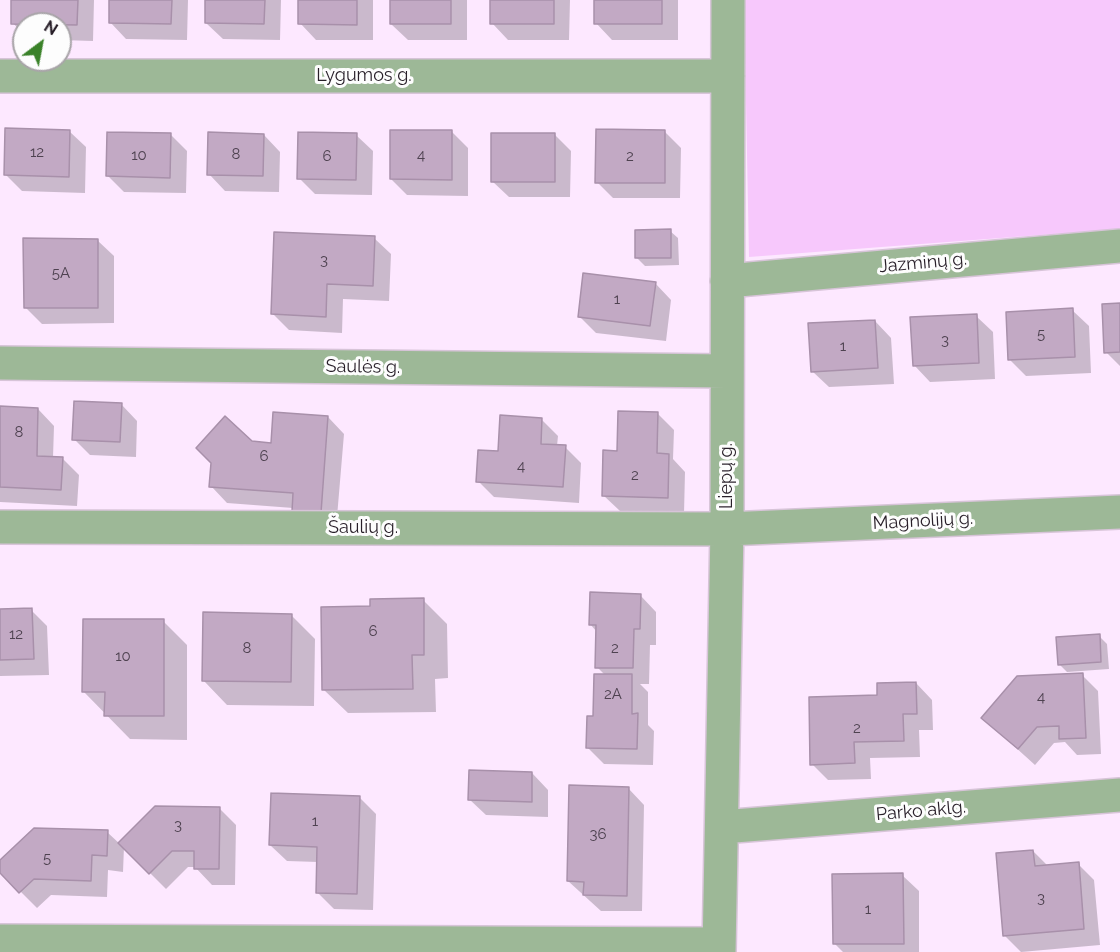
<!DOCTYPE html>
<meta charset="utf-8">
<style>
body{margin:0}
#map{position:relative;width:1120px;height:952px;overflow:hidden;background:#fde8ff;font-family:Raleway,sans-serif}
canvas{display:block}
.north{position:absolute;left:12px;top:12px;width:60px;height:60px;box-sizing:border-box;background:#fdfdfd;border:2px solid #a8a4a8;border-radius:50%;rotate:32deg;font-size:16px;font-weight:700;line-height:24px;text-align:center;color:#281f29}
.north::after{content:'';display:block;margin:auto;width:21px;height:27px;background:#3a8229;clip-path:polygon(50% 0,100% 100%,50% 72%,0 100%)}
</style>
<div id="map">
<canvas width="1120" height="952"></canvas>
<div class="north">N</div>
</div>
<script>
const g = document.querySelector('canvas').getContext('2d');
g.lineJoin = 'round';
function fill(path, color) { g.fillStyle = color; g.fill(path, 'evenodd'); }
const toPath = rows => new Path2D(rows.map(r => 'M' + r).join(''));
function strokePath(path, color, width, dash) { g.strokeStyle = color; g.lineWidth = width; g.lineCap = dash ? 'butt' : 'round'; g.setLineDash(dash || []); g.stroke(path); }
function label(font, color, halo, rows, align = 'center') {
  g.font = font + ' Raleway,sans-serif'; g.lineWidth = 6; g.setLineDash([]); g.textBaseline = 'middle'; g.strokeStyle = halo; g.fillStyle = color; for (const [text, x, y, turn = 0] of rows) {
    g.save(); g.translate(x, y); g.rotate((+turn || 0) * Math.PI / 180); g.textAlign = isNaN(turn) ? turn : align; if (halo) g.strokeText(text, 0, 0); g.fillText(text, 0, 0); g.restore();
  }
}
fill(toPath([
 [744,0,1120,0,1120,229,749,257]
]), '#f7c8fc');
fill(toPath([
 [13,0,94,0,93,41,60,40,60,24,24,24,24,35,13,23],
 [111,0,188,0,187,40,126,39,110,22],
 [207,0,281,0,280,40,223,39,206,23],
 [300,0,373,0,373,40,316,40,300,23],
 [391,0,467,0,467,40,408,40,391,24],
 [492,0,570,0,569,40,508,40,492,23],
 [596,0,678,0,678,40,612,40,596,23],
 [69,131,86,147,85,193,22,191,6,175],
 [664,131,681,148,680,198,613,198,597,182],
 [452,132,468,148,468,196,407,195,391,179],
 [554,134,571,151,570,197,509,197,492,181],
 [171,135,187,151,186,193,124,192,108,176],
 [264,135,280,152,279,192,225,191,209,174],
 [356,135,373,151,372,195,315,194,299,178],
 [670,231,678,238,679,265,645,266,637,258],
 [374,238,391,254,389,301,343,299,342,333,289,330,273,314],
 [97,240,114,256,114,323,42,324,25,307],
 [655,283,671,300,666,341,596,333,579,316],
 [1120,305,1120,366,1106,352],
 [1072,310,1089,326,1091,373,1026,376,1010,360],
 [976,316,993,332,995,379,930,382,914,365],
 [875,321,891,338,894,384,829,387,812,371],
 [121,404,137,421,136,457,90,455,74,439],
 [0,408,38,409,54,426,53,458,62,458,79,475,77,506,0,502],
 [658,414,674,430,673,459,685,472,684,514,620,511,603,495,618,452],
 [328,417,344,434,336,529,310,527,293,510,293,508,227,503,211,486,272,445],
 [541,419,558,436,557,446,565,447,581,463,579,503,494,497,478,481,499,452],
 [640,595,656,612,656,645,650,645,649,684,640,684,648,692,648,725,654,731,653,765,604,764,588,748,605,675,597,667,597,632,590,624],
 [423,600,447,624,448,678,435,679,436,712,348,713,324,690,371,608],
 [0,610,31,610,47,626,49,675,0,676],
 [291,615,315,639,314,706,227,705,204,681],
 [163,621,187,645,187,740,130,739,84,692],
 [1099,636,1107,644,1109,669,1067,672,1059,664],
 [1082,675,1098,691,1101,754,1077,755,1065,742,1054,743,1035,765,983,718],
 [916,683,932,700,933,730,919,730,920,757,870,758,871,779,828,780,812,764,879,696],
 [532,773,548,790,548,817,486,815,469,799],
 [628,788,644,805,642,911,601,911,568,881],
 [360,798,376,814,373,910,334,909,317,892,318,862,287,861,270,845],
 [220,809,236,825,235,885,212,885,195,867,188,867,166,889,124,847,123,872,108,870,107,897,51,895,37,908,0,871,0,863,107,832,120,844],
 [1033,851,1048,866,1078,864,1094,880,1100,945,1021,952,1004,935],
 [902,875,919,891,919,952,843,952,834,943]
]), '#0003');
const building = toPath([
 [11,0,78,0,77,25,11,24,11,0],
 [109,0,172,0,171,24,109,23,109,0],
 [205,0,265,0,264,24,205,23,205,0],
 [298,0,357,0,357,25,298,24,298,0],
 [390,0,451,0,451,24,390,24,390,0],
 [490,0,554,0,554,24,490,24,490,0],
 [594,0,662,0,662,24,594,24,594,0],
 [5,128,70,130,69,177,4,175,5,128],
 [596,129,665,130,665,183,595,183,596,129],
 [390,130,452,130,452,180,390,179,390,130],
 [107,132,171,133,170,178,106,176,107,132],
 [208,132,264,134,263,176,207,175,208,132],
 [298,132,357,133,356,180,297,179,298,132],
 [491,133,555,133,555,182,491,182,491,133],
 [671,229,671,258,635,258,635,230,671,229],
 [274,232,375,236,373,286,327,284,326,317,271,314,274,232],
 [23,238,98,239,98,308,24,308,23,238],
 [583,273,656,282,650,326,578,317,583,273],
 [1120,303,1120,352,1104,353,1102,304,1120,303],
 [1073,308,1075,357,1008,360,1006,312,1073,308],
 [977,314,979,363,913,366,910,317,977,314],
 [875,320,878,368,811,372,808,323,875,320],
 [74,401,122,403,120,442,72,440,74,401],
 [0,406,38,408,37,456,63,457,61,490,0,487,0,406],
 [618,411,658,412,657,453,669,454,668,498,602,496,603,450,617,451,618,411],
 [273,412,328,416,321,513,292,511,293,493,209,487,211,463,196,448,225,416,252,441,271,443,273,412],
 [500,415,542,418,541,444,566,445,563,487,476,482,478,450,498,451,500,415],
 [590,592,641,594,640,629,634,629,633,668,595,668,596,625,589,625,590,592],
 [424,598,424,655,412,655,413,689,322,690,321,607,370,606,370,599,424,598],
 [32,608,34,659,0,660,0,609,32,608],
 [203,612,292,614,291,682,202,681,203,612],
 [83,619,164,619,164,716,104,716,105,692,82,692,83,619],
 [1100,634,1101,662,1058,665,1056,637,1100,634],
 [1083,673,1086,738,1059,739,1059,726,1037,727,1018,749,981,718,1017,676,1083,673],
 [594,674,632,674,632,714,638,713,637,749,586,748,587,716,593,716,594,674],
 [916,682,917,714,903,714,904,741,854,742,855,763,810,765,809,697,877,695,877,683,916,682],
 [469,770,532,772,532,802,468,800,469,770],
 [569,785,629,787,627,896,583,895,584,882,567,881,569,785],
 [271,793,360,796,357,894,316,893,317,847,269,845,271,793],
 [155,806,220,807,219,869,194,869,194,851,172,851,149,874,118,843,155,806],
 [34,828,108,830,107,856,92,855,91,881,34,879,19,893,0,873,0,860,34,828],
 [1033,850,1035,866,1079,862,1084,929,1003,936,996,853,1033,850],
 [903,873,904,944,833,944,832,874,903,873]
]);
fill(building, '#c2a9c4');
strokePath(building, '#a890aa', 1.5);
const street = toPath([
 [0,76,728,76],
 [727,281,1120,246],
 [0,363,726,371],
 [0,527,727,529,1120,512],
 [722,827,1120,795],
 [0,941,719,944],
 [719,952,727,529,728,0]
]);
strokePath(street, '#d7c4d8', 36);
strokePath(street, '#9db897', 33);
label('15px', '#4e4250', null, [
 ["12",37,152],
 ["8",236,154],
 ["10",139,155],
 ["4",421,155],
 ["6",327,156],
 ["2",630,156],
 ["3",324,260],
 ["5A",61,273],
 ["1",617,299],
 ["5",1041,334],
 ["3",945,340],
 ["1",843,346],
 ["8",19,432],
 ["6",264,456],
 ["4",521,466],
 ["2",635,475],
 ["6",373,631],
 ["12",16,634],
 ["8",247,648],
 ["2",615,648],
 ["10",123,656],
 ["2A",613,694],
 ["4",1041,697],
 ["2",857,728],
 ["1",315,821],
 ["3",178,825],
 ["36",598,834],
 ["5",47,858],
 ["3",1041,898],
 ["1",868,909]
]);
label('18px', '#281f29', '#fdfdfd', [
 ["Lygumos g.",364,76],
 ["Jazminų g.",923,263,-5],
 ["Saulės g.",363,367,1],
 ["Liepų g.",727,476,-90],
 ["Magnolijų g.",923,521,-3],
 ["Šaulių g.",363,528],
 ["Parko aklg.",921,811,-5]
]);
</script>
